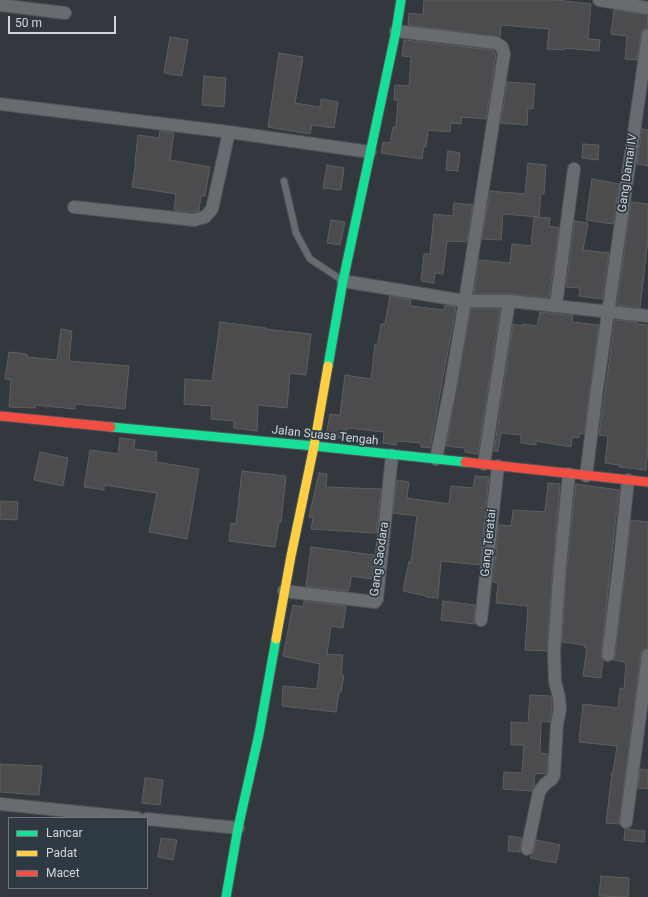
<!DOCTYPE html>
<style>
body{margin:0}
#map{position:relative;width:648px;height:897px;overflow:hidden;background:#32383d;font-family:Roboto,sans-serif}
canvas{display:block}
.legend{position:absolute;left:8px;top:817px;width:140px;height:72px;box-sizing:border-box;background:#2e3941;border:1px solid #6f787f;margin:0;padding:5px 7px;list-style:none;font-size:12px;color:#d0d7dc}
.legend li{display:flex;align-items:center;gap:8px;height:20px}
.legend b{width:20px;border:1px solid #6f787f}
.scale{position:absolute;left:8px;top:16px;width:108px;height:18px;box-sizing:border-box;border:2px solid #d0d7dc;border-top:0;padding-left:5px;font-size:12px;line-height:14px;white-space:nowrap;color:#d0d7dc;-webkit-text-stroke:3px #2e3941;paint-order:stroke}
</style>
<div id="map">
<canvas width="648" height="897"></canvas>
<ul class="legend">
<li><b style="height:5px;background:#16e098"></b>Lancar</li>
<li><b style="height:5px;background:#ffcf43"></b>Padat</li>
<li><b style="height:5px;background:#f24e42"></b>Macet</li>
</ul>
<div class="scale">50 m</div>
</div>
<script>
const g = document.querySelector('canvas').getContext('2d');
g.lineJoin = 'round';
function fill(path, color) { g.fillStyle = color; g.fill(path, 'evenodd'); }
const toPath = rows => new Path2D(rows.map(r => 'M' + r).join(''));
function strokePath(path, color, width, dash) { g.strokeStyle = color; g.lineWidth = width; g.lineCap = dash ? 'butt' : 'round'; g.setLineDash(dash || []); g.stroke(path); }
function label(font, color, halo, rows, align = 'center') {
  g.font = font + ' Roboto,sans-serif'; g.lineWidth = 3.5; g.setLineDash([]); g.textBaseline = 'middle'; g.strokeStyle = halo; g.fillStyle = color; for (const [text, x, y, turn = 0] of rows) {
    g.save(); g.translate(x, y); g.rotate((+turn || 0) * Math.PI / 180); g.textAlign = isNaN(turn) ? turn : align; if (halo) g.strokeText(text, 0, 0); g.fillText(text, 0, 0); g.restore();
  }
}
const building = toPath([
 [424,0,556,0,591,4,588,39,600,40,599,51,564,48,564,50,547,49,549,29,501,25,500,37,408,25,409,13,423,15,424,0],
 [614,10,648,15,647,28,642,30,641,34,637,60,625,59,627,36,611,34,614,10],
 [170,37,188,40,182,76,164,73,170,37],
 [404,40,493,50,496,54,486,119,462,117,461,124,451,123,450,132,428,130,426,147,424,146,422,159,381,153,383,142,390,143,393,127,396,127,398,100,394,100,395,85,409,86,411,57,402,56,404,40],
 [279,53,303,57,295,103,320,107,321,99,338,102,334,128,312,125,310,134,268,127,279,53],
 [204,76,226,78,224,107,202,105,204,76],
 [507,82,535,84,533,109,528,108,527,125,501,123,507,82],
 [642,129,648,130,648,166,637,164,642,129],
 [160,131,174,133,170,160,210,167,205,196,201,196,199,211,193,212,174,210,176,194,132,187,136,162,135,162,138,135,159,138,160,131],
 [583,144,599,145,598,160,582,158,583,144],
 [448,151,460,153,458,171,446,170,448,151],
 [528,163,546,165,544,194,541,194,539,217,503,214,501,240,482,239,490,191,525,194,528,163],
 [327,165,344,168,341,190,323,188,327,165],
 [592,179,619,184,613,224,586,220,592,179],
 [631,202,648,204,648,239,640,308,617,305,631,202],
 [454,203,473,205,467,242,447,241,443,274,435,273,434,283,421,281,424,254,430,254,434,214,453,216,454,203],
 [534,217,550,218,549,226,559,228,549,298,510,294,474,294,479,260,510,263,512,244,531,246,534,217],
 [331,220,345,222,340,245,327,243,331,220],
 [575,221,588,223,583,250,609,253,602,299,579,296,580,288,566,287,575,221],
 [390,296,411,300,410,306,444,310,445,305,456,307,430,448,421,447,421,443,397,441,396,445,383,443,384,432,347,428,345,439,326,436,330,414,340,415,345,375,371,379,375,344,378,344,381,324,385,324,390,296],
 [471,308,500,308,478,454,465,452,465,448,446,446,471,308],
 [540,312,573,316,572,322,599,325,584,434,580,433,579,438,572,437,571,447,536,441,536,445,521,443,521,435,501,433,498,451,494,451,513,324,522,326,522,324,537,326,540,312],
 [615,320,637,322,637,324,648,325,648,447,646,470,619,467,619,465,605,463,608,436,599,435,615,320],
 [220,322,266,328,265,329,311,334,306,375,290,373,287,408,258,405,257,431,234,428,234,421,211,419,212,406,184,404,185,379,212,381,220,322],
 [61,329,72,331,69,361,129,366,125,409,75,404,75,409,35,405,35,408,9,407,11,380,5,379,9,352,27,354,27,357,57,360,61,329],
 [120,438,135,440,134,449,157,452,156,462,199,469,187,539,149,532,157,493,104,485,104,490,84,487,90,450,118,454,120,438],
 [40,452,68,458,63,486,34,480,40,452],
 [242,471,286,476,281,522,279,522,275,547,229,541,231,523,236,524,242,471],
 [319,473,327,474,326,487,381,489,376,533,311,529,313,518,309,517,319,473],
 [475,476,489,477,480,565,441,561,438,598,426,597,426,596,403,591,409,561,411,562,417,516,393,513,397,480,409,482,407,498,449,504,451,486,473,488,475,476],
 [548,483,560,484,553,564,547,651,525,650,528,606,496,603,498,583,493,582,499,525,511,526,513,510,545,512,548,483],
 [576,484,619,490,601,654,603,661,601,678,583,676,587,648,584,647,584,645,562,642,567,566,576,484],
 [0,501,18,502,17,520,0,519,0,501],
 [631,520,648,522,648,648,642,650,641,654,619,824,606,823,612,772,613,773,617,746,579,742,583,704,618,708,620,688,624,689,626,662,613,660,615,656,631,520],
 [311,547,374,555,372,579,351,576,350,587,349,587,348,591,306,586,311,547],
 [304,601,346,606,343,628,331,626,327,654,343,655,341,675,344,675,341,692,339,692,336,712,282,706,283,686,317,689,320,664,283,656,293,605,303,607,304,601],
 [443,601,475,605,474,619,474,624,441,620,443,601],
 [530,695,551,696,552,698,552,709,550,722,541,721,540,753,548,754,547,773,546,774,535,773,534,786,532,791,503,789,504,772,522,773,524,745,511,745,511,722,528,723,530,695],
 [0,764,42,766,39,795,0,792,0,764],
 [640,769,648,770,648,789,638,788,640,769],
 [145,778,163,780,160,805,142,803,145,778],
 [625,829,645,831,644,842,624,840,625,829],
 [509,836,522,838,520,847,520,852,508,851,509,836],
 [161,838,177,840,173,860,158,857,161,838],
 [536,840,560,845,556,863,530,858,534,851,536,840],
 [601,876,629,878,628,897,599,896,601,876]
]);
fill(building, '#4c4c4e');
strokePath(building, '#5f5f62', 1);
const lane = toPath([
 [284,181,296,233,310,259,342,280]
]);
const street = toPath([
 [599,0,648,8],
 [0,5,65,13],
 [396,31,496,43,502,47,504,54,465,301,451,383,436,459],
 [0,104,229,132,370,152],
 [74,207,194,220,205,217,212,209,229,132],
 [343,281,465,301,509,301,648,316],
 [556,305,574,169],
 [484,464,509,301],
 [586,476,597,389,648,35],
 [284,591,375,602,377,599,392,455],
 [481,620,498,466],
 [608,655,619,566,628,480],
 [0,804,137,818],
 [147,819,238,828],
 [626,822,648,655],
 [527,849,539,792,545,784,552,779,554,775,557,724,560,709,559,697,555,682,554,652,560,565,569,474]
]);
const fast = toPath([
 [328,366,343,281,396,31,401,0],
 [111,427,314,446,465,462],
 [226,897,238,828,259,734,276,639]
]);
const slow = toPath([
 [276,639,291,556,314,446,328,366]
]);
const jam = toPath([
 [0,416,111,427],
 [465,462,648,482]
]);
strokePath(lane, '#4f5458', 8);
strokePath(street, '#4f5458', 14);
strokePath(fast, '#4f5458', 11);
strokePath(slow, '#4f5458', 11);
strokePath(jam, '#4f5458', 11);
strokePath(lane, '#686b6f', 6);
strokePath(street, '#686b6f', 12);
strokePath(fast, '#16e098', 9);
strokePath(slow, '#ffcf43', 9);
strokePath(jam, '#f24e42', 9);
label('12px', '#d0d7dc', '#2e3941', [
 ["Gang Damai IV",628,173,-82],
 ["Jalan Suasa Tengah",325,436,6],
 ["Gang Teratai",489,543,-84],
 ["Gang Saodara",380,559,-82]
]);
</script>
